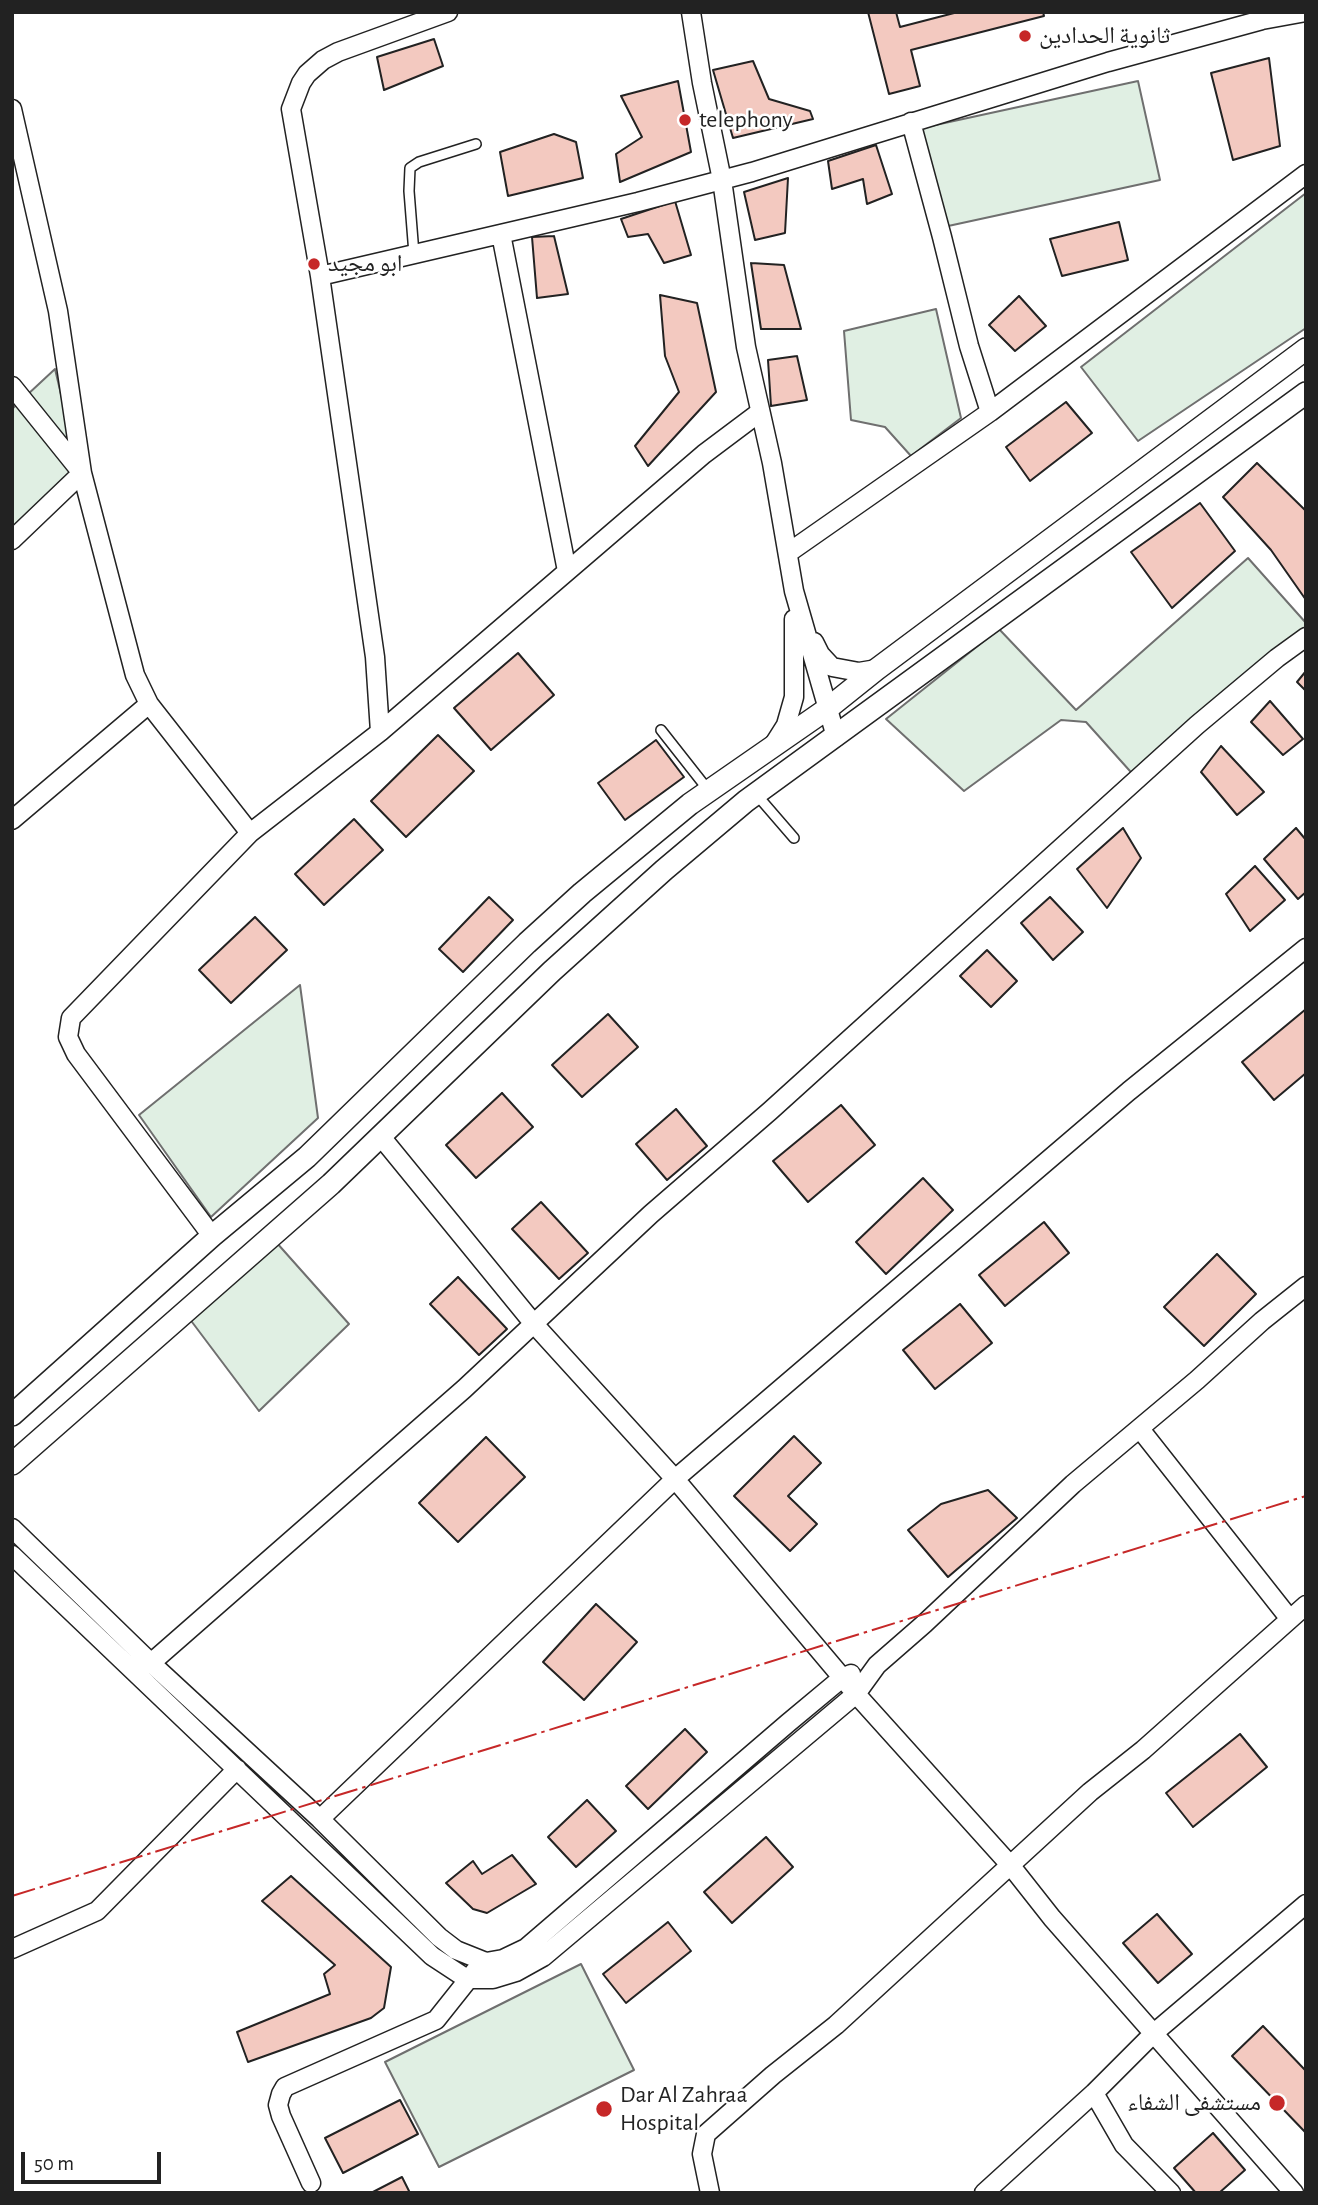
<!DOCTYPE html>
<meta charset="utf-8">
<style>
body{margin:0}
#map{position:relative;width:1318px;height:2205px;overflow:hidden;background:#fff;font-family:"Alegreya Sans",sans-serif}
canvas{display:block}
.frame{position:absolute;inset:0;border:14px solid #222;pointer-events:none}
.scale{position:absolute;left:21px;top:2152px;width:140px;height:32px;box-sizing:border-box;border:4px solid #222;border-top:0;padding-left:9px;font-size:21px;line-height:24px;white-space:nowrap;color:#222;-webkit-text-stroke:5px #fff;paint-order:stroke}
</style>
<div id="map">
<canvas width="1318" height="2205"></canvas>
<div class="frame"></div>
<div class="scale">50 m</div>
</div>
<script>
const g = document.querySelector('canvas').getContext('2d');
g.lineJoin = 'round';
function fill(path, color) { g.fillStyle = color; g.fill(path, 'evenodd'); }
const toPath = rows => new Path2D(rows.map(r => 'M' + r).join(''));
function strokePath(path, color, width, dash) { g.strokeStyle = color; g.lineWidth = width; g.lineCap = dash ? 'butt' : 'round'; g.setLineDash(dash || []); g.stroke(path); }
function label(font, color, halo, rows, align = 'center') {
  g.font = font + ' "Alegreya Sans","Noto Naskh Arabic",sans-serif'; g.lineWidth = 5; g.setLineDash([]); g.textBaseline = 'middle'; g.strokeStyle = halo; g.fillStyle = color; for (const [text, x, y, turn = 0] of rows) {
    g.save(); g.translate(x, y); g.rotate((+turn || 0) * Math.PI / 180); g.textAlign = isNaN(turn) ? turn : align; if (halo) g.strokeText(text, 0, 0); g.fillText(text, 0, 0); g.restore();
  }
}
const green = toPath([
 [1138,81,1160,180,939,228,917,129,1138,81],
 [1306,193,1306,328,1138,441,1081,367,1306,193],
 [936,309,961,418,911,456,885,427,851,420,844,331,936,309],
 [55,369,81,479,12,543,12,409,55,369],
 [1248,558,1306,623,1306,632,1138,780,1086,722,1061,720,964,791,886,719,999,629,1076,710,1248,558],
 [300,985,318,1118,211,1217,139,1115,300,985],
 [276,1242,349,1324,259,1411,189,1318,276,1242],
 [581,1964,634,2070,439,2167,385,2062,581,1964]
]);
fill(green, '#e0efe3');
strokePath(green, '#6f6f6f', 2);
const building = toPath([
 [868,12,896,12,900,27,958,12,1043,12,1044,16,911,50,920,86,889,94,868,12],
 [434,39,443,66,384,90,377,57,434,39],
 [1269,58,1280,146,1233,160,1211,73,1269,58],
 [753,61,769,99,810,111,813,119,733,138,713,70,753,61],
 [678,81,691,152,620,182,616,154,642,137,621,96,678,81],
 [554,134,576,142,583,178,508,196,500,152,554,134],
 [876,145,892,194,867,204,863,179,832,189,828,161,876,145],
 [788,178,785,233,755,240,744,192,788,178],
 [675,201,691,255,664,263,648,234,628,237,621,219,675,201],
 [1119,222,1128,260,1062,276,1050,239,1119,222],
 [554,236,568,294,537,298,532,237,554,236],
 [751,263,784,265,801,329,761,329,751,263],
 [660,295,697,303,716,392,648,466,635,446,679,392,665,356,660,295],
 [1019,296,1046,326,1015,351,989,325,1019,296],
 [797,356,807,400,771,406,768,360,797,356],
 [1066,402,1092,433,1030,481,1006,447,1066,402],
 [1257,463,1306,511,1306,600,1271,550,1223,497,1257,463],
 [1200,503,1235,551,1172,608,1131,552,1200,503],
 [518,653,554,695,491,750,454,708,518,653],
 [1306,671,1306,691,1297,682,1306,671],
 [1270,701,1303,739,1283,755,1251,722,1270,701],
 [438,735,474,771,406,837,371,801,438,735],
 [656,740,684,777,625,820,598,783,656,740],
 [1221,746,1264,792,1237,815,1201,772,1221,746],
 [354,819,383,850,324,905,295,874,354,819],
 [1123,828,1141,858,1107,908,1077,869,1123,828],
 [1296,828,1306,840,1306,892,1298,899,1264,859,1296,828],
 [1255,866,1285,900,1250,931,1226,894,1255,866],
 [489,897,513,920,463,972,439,949,489,897],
 [1050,897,1083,932,1053,960,1021,923,1050,897],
 [255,917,287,950,231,1003,199,970,255,917],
 [987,950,1017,981,991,1007,960,976,987,950],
 [1306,1009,1306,1073,1274,1100,1242,1062,1306,1009],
 [608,1014,638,1047,582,1097,552,1065,608,1014],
 [502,1093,533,1127,476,1178,446,1145,502,1093],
 [841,1105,875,1145,808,1202,773,1161,841,1105],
 [676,1109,707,1146,667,1180,636,1144,676,1109],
 [923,1178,953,1210,886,1274,856,1242,923,1178],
 [541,1202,588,1253,559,1279,512,1229,541,1202],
 [1044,1222,1069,1253,1005,1306,979,1275,1044,1222],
 [1217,1254,1256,1294,1204,1346,1164,1307,1217,1254],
 [458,1277,507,1329,479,1355,430,1304,458,1277],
 [960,1304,992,1343,935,1389,903,1350,960,1304],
 [794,1436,821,1463,788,1496,817,1524,790,1551,734,1496,794,1436],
 [486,1437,525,1477,458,1542,419,1503,486,1437],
 [988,1490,1017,1518,948,1577,908,1530,941,1504,988,1490],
 [596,1604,637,1642,584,1700,543,1662,596,1604],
 [685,1729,707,1752,648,1809,626,1786,685,1729],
 [1240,1734,1267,1767,1193,1827,1166,1793,1240,1734],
 [587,1800,616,1831,576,1867,548,1837,587,1800],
 [766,1837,793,1867,732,1923,704,1892,766,1837],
 [512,1855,536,1884,487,1913,473,1909,446,1883,473,1861,482,1874,512,1855],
 [291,1876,391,1967,384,2008,371,2018,248,2062,237,2032,330,1994,324,1974,335,1965,262,1901,291,1876],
 [1157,1914,1192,1954,1158,1983,1123,1943,1157,1914],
 [668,1922,691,1951,626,2003,603,1974,668,1922],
 [1263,2026,1306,2071,1306,2133,1232,2056,1263,2026],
 [400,2100,418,2134,343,2173,325,2138,400,2100],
 [1213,2133,1245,2170,1219,2193,1196,2193,1174,2168,1213,2133],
 [402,2177,410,2193,371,2193,402,2177]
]);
fill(building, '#f3c9c0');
strokePath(building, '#222', 2);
const service = toPath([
 [414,254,409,191,410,168,419,162,476,144],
 [661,730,709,791],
 [756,794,794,838]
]);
const minor = toPath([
 [691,12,702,83,722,180,746,347,772,463,794,591,836,737],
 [12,109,58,311,82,473,135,675,149,704,250,833],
 [911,122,942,237,969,346,990,412],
 [501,234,567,571],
 [320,276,638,202,752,172,1108,62,1262,20,1306,12],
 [12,386,82,473,12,540],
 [788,553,990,412,1306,174],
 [814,642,820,654,832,667,859,672,877,669],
 [380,732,375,657,320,276,291,109,301,83,307,74,323,60,338,52,448,12],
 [774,744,786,725,794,697,794,619],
 [12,820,149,704],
 [382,1138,534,1324,675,1479,856,1694,1011,1866,1052,1918,1294,2193],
 [212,1236,76,1054,68,1037,71,1018,250,833,380,732,704,454,760,412],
 [1140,1429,1289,1618],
 [12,1528,151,1663,320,1819,439,1937,456,1950,486,1962,503,1959,526,1948,788,1723,842,1678,851,1674],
 [12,1555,432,1956,467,1979,493,1979,516,1972,543,1957,856,1694,877,1665,924,1624,1073,1484,1197,1380,1262,1321,1306,1286],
 [151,1663,464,1389,651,1214,770,1111,1197,725,1277,658,1306,637],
 [320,1819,675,1479,1129,1091,1306,948],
 [12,1949,97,1911,237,1769],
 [1094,2093,1124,2145,1171,2193],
 [311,2183,281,2116,278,2105,281,2094,285,2087,436,2020,475,1971],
 [710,2193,702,2154,706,2134,773,2075,836,2025,1090,1792,1143,1750,1306,1605],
 [984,2193,1094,2093,1154,2033,1306,1904]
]);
const tertiary = toPath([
 [12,1415,212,1236,307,1157,527,943,582,893,639,846,690,804,827,709,877,669,1306,349],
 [12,1464,331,1184,552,971,664,870,746,801,1306,393]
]);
strokePath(service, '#222', 12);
strokePath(minor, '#222', 21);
strokePath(tertiary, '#222', 24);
strokePath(service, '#fff', 9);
strokePath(minor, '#fff', 18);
strokePath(tertiary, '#fff', 21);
strokePath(toPath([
 [12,1896,1306,1496]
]), '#c62828', 2, [24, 5, 3.5, 5]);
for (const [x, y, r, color] of [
 [1025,36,7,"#c62828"],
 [685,120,7,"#c62828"],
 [314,264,7,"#c62828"],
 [1277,2103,9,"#c62828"],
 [604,2109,9,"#c62828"]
]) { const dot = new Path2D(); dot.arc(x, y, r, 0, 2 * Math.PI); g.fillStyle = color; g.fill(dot); strokePath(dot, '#fff', 2.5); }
label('24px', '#222', '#fff', [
 ["ثانوية الحدادين",1039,36],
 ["telephony",699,120],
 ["ابو مجيد",328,264],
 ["Dar Al Zahraa",620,2095],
 ["Hospital",620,2123],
 ["مستشفى الشفاء",1261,2103,"right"]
], 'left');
</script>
